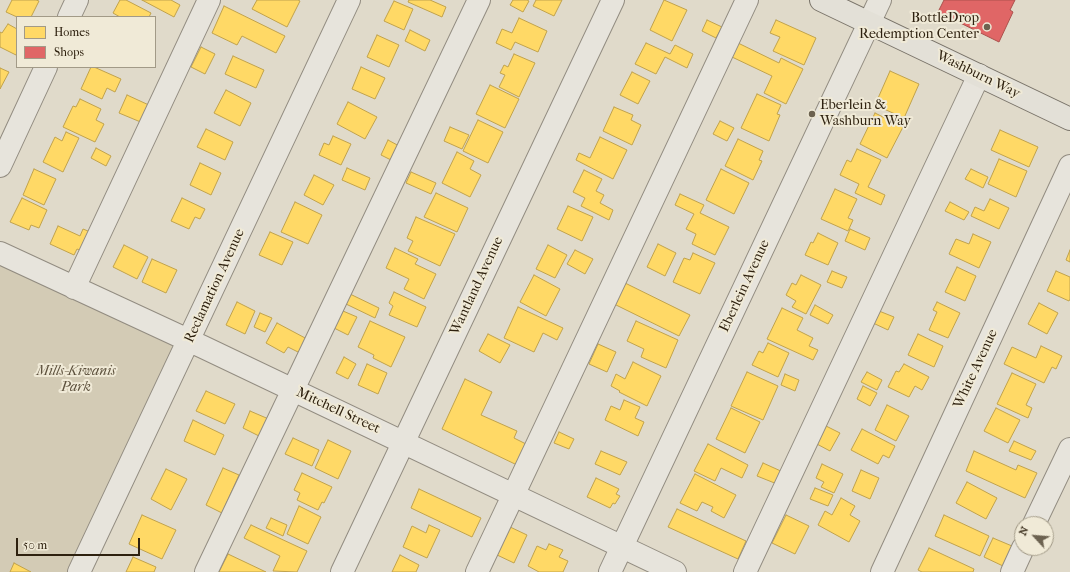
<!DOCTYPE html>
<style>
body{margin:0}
#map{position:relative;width:1070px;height:572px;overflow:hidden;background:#e0daca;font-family:"IM FELL French Canon",serif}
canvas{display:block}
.legend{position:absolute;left:16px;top:16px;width:140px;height:52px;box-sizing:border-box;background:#f0ead7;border:1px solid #a29a87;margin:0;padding:5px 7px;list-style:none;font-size:12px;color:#2e210f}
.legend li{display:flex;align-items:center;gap:8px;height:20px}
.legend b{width:20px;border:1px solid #a29a87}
.north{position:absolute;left:1014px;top:516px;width:40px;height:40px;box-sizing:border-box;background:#f0ead7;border:1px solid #a29a87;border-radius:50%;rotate:296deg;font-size:11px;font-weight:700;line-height:16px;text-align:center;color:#2e210f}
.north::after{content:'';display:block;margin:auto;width:14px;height:18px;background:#6c6250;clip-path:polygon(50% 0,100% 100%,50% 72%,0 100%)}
.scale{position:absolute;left:16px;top:538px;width:124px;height:18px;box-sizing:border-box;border:2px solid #2e210f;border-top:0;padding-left:5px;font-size:12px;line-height:14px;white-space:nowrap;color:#2e210f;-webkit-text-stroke:3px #f0ead7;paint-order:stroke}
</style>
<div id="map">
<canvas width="1070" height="572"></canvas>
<ul class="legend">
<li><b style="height:11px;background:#ffd966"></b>Homes</li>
<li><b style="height:11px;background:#e06666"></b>Shops</li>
</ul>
<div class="north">N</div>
<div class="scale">50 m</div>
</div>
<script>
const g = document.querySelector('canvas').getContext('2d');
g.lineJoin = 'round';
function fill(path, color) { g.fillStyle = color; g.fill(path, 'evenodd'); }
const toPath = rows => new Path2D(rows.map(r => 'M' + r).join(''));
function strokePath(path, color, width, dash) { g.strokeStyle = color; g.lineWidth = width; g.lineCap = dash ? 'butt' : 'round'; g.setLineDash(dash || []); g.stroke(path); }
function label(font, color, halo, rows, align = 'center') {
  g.font = font + ' "IM FELL French Canon",serif'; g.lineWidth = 4; g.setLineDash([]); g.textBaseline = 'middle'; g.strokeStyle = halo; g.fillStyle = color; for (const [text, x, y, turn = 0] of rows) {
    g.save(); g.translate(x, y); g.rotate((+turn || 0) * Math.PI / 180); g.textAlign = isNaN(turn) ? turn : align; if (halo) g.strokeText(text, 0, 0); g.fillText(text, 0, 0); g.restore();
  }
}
fill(toPath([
 [0,263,177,344,68,572,0,572]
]), '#d3cbb5');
const homes = toPath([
 [12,0,36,0,39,1,31,17,17,17,6,12,12,0],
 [120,0,126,0,151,13,149,17,120,17,113,13,120,0],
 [142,0,171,0,180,5,174,17,142,0],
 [257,0,298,0,300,1,287,27,252,9,257,0],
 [409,0,430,0,446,7,442,17,408,2,409,0],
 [513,0,527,0,529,1,523,12,510,5,513,0],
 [536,0,562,0,554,16,533,6,536,0],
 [664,0,687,10,672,41,650,30,664,0],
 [394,1,413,9,404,30,384,21,394,1],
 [224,6,285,36,276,53,242,36,237,45,212,33,224,6],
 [519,18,547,31,538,52,515,42,511,50,496,43,502,29,512,33,519,18],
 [707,20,722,27,716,38,702,31,707,20],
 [776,20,816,38,804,65,773,51,780,37,770,33,776,20],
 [8,24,17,29,17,52,16,55,0,47,0,32,2,33,8,24],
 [410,30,430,40,425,51,405,41,410,30],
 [377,35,399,45,389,67,367,57,377,35],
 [646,43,670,54,675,45,693,54,687,68,665,57,656,74,635,64,646,43],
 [738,43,779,63,781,58,803,69,786,104,764,93,772,76,732,57,738,43],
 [201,47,215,54,205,74,191,67,201,47],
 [514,54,535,63,519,97,499,87,505,75,500,73,504,65,508,67,514,54],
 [233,56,264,70,256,88,225,74,233,56],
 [91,67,94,67,121,79,115,92,107,88,102,99,81,89,91,67],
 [361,67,385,78,375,99,352,89,361,67],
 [0,68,9,72,0,89,0,68],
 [890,71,919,84,904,118,875,105,890,71],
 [632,72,650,81,638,104,620,95,632,72],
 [490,85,519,99,505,128,476,114,490,85],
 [226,90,251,103,240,126,214,113,226,90],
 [757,94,781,105,777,114,780,115,769,141,741,128,757,94],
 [127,95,151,106,143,123,119,113,127,95],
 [80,99,101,109,96,120,104,124,95,142,63,127,73,106,76,107,80,99],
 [348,102,377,117,365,139,337,124,348,102],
 [614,107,633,115,631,120,641,125,632,145,603,131,614,107],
 [875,113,903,127,887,158,860,144,875,113],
 [478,120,503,132,488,163,463,151,478,120],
 [720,121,734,128,727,141,713,134,720,121],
 [450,127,469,135,462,149,444,141,450,127],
 [206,129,233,142,225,160,197,147,206,129],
 [1000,130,1038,147,1029,167,991,150,1000,130],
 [66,132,79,138,63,172,43,162,55,137,62,141,66,132],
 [333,136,351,144,341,165,319,155,324,143,329,145,333,136],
 [600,137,627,150,613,179,576,160,579,153,590,158,600,137],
 [738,139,763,151,759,160,762,161,753,180,725,166,738,139],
 [388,140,401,147,393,161,381,155,388,140],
 [96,148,111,156,106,166,91,158,96,148],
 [857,149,881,160,868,187,885,195,881,205,855,193,859,184,840,175,847,160,851,162,857,149],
 [457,152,474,161,470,169,481,175,470,197,442,183,457,152],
 [999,159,1027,171,1016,197,988,184,999,159],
 [200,163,221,173,211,195,190,185,200,163],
 [347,168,370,178,365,190,342,180,347,168],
 [34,169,56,179,44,205,23,195,34,169],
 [721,169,749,183,734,214,706,200,721,169],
 [971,169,988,177,983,188,965,179,971,169],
 [584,170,602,179,596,191,604,195,600,203,613,210,609,220,581,206,585,198,573,192,584,170],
 [411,172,436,183,431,194,406,183,411,172],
 [314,175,334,185,323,205,304,195,314,175],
 [835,189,857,199,848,218,853,220,848,231,821,219,835,189],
 [436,193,468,208,457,232,424,217,436,193],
 [680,194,704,205,700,213,729,227,715,255,692,244,696,234,686,229,694,214,675,205,680,194],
 [22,198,47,210,39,228,31,225,29,230,10,222,22,198],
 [182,198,205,209,200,219,195,217,189,229,171,221,182,198],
 [990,199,1009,208,999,229,971,216,975,207,984,211,990,199],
 [295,202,322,215,308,244,281,232,295,202],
 [950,202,969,212,964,220,945,211,950,202],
 [568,206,593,217,582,241,557,229,568,206],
 [416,217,455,234,440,266,408,251,413,241,407,238,416,217],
 [58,226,80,236,83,229,93,233,84,252,77,249,74,255,50,244,58,226],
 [850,229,870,238,865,250,845,241,850,229],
 [270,232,293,242,282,265,259,255,270,232],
 [818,233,838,243,828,265,805,255,811,242,813,243,818,233],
 [973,234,991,242,979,268,949,254,956,239,969,244,973,234],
 [658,244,676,253,665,276,647,267,658,244],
 [124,245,148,257,137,279,113,267,124,245],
 [548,245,567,255,555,278,536,269,548,245],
 [395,248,418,259,415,264,436,274,424,299,404,289,409,279,386,268,395,248],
 [575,250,593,259,585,274,567,264,575,250],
 [1070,250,1070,262,1066,260,1070,250],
 [693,253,715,263,700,294,673,282,684,258,690,260,693,253],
 [152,259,177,270,166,293,142,282,152,259],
 [957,267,976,276,965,301,945,292,957,267],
 [832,271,847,277,842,288,827,282,832,271],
 [1056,271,1070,277,1070,299,1069,301,1047,291,1056,271],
 [534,275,560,289,546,316,520,302,534,275],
 [801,275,821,285,806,314,792,307,796,301,786,295,792,283,796,285,801,275],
 [623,282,690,315,679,336,612,303,623,282],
 [394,292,426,307,417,327,389,315,393,306,389,303,394,292],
 [350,294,379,308,375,318,346,304,350,294],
 [237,302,255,311,245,334,226,325,237,302],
 [937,302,960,313,948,338,929,330,937,312,933,310,937,302],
 [1039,303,1058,313,1047,334,1028,324,1039,303],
 [815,305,833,315,828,324,810,315,815,305],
 [518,307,563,328,557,340,543,333,534,352,504,338,518,307],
 [782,308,803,318,797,330,813,338,809,346,818,350,813,360,767,339,782,308],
 [343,311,357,317,348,335,334,328,343,311],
 [879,311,894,317,888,330,873,323,879,311],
 [260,313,272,318,265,332,254,327,260,313],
 [370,321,405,337,391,367,373,358,374,355,358,347,370,321],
 [636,321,678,340,666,368,641,357,644,349,627,341,636,321],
 [277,323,307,339,300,353,288,347,284,353,266,343,277,323],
 [488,334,510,345,500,363,479,351,488,334],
 [918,334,943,346,934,367,908,355,918,334],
 [768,343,789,353,778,377,752,365,759,351,763,353,768,343],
 [598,344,616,352,607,372,589,364,598,344],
 [1041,346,1062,356,1056,369,1052,367,1044,383,1004,364,1012,347,1036,358,1041,346],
 [344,357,356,364,348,379,336,373,344,357],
 [633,362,661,376,647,406,619,392,620,391,611,386,616,374,625,379,633,362],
 [367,364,387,373,378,394,358,385,367,364],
 [904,364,929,377,922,390,915,386,909,397,888,387,896,371,899,372,904,364],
 [747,372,778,386,763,420,731,406,747,372],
 [867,372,882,380,877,390,861,382,867,372],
 [1012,373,1036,384,1026,405,1032,408,1028,418,997,404,1012,373],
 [785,374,799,380,795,391,781,385,785,374],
 [465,379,492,392,481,415,517,431,514,438,526,444,517,465,442,429,465,379],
 [863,386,877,393,870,406,857,399,863,386],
 [206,391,235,404,225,424,196,411,206,391],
 [624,400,640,407,635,418,644,422,638,436,605,420,611,406,620,410,624,400],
 [887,405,909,416,896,441,875,430,887,405],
 [731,408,760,422,745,453,716,439,731,408],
 [996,408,1020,420,1008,443,984,431,996,408],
 [250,411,271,420,263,438,243,428,250,411],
 [193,420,224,435,215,455,184,441,193,420],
 [824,425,840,433,830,451,815,443,824,425],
 [862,429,895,446,889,458,883,455,878,464,851,450,862,429],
 [559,432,574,439,569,449,554,443,559,432],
 [293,438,319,450,312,466,285,454,293,438],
 [328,440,351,451,338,479,315,468,328,440],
 [1014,441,1036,451,1031,460,1009,451,1014,441],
 [708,444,748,465,742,478,721,468,715,481,694,471,708,444],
 [601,451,627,462,620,475,595,464,601,451],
 [974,451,1016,470,1018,465,1037,473,1025,498,966,471,974,451],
 [763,463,783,472,777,484,757,476,763,463],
 [822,464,843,474,834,493,821,487,824,482,816,478,822,464],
 [223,468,239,475,222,513,206,505,223,468],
 [166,469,187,479,171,510,151,499,166,469],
 [861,470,879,478,870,499,852,491,861,470],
 [302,473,332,487,324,503,322,502,318,510,297,500,300,493,294,490,302,473],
 [695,474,736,495,724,518,711,511,713,507,702,502,697,511,680,503,695,474],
 [596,478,619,489,616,494,620,496,615,504,613,503,610,508,587,497,596,478],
 [967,482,997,498,986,519,956,503,967,482],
 [815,488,833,495,828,506,810,499,815,488],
 [419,489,481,518,472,537,411,508,419,489],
 [841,498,855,506,850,515,860,521,849,542,818,525,825,511,832,515,841,498],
 [299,506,321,517,308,544,287,534,299,506],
 [677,509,746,541,738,559,668,527,677,509],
 [142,515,176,530,162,559,129,544,142,515],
 [786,515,809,526,795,554,772,543,786,515],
 [944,515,989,536,980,556,935,536,944,515],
 [271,518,287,525,283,536,266,528,271,518],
 [251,525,307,551,297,572,273,571,280,556,244,538,251,525],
 [429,525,440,530,427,558,403,547,412,526,426,533,429,525],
 [508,526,527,535,514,563,495,554,508,526],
 [993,538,1012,546,1003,566,984,557,993,538],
 [549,544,563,550,559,557,568,561,563,572,539,572,528,566,537,546,546,550,549,544],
 [929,548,974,569,973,572,922,572,918,570,929,548],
 [228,554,266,572,219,572,228,554],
 [400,555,419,565,416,572,392,572,400,555],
 [133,557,156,567,154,572,126,572,133,557],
 [14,563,31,572,10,572,14,563]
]);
fill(homes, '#ffd966');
strokePath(homes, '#c0a24c', 1);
const shops = toPath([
 [944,0,1015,0,1010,10,1013,12,999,42,938,12,944,0]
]);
fill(shops, '#e06666');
strokePath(shops, '#ab514c', 1);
const minor = toPath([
 [69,17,77,0],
 [0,166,46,67],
 [0,253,203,347,675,572],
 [74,288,209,0],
 [1034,524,1070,449],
 [79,572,349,0],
 [206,572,479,0],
 [342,572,613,0],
 [477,572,747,0],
 [610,572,880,0],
 [745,572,979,75],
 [882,572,1070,166],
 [1012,572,1023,548]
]);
const major = toPath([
 [821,0,1070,119]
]);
strokePath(minor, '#928c81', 24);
strokePath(major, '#797369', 24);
strokePath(minor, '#e7e4dc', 22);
strokePath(major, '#e3e0d7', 22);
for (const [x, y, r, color] of [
 [987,27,4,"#6c6250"],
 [812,114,4,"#6c6250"]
]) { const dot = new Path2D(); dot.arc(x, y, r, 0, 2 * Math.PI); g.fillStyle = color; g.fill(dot); strokePath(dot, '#f0ead7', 1.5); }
label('14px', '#2e210f', '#f0ead7', [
 ["BottleDrop",979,19],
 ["Redemption Center",979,35],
 ["Eberlein &",820,106,"left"],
 ["Washburn Way",820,122,"left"]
], 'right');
label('14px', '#2e210f', '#f0ead7', [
 ["Washburn Way",978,75,26],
 ["Reclamation Avenue",215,286,-65],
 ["Wantland Avenue",477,286,-65],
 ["Eberlein Avenue",745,286,-65],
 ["White Avenue",976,369,-65],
 ["Mitchell Street",338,411,25]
]);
label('italic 14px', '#5c503c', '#f0ead7', [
 ["Mills-Kiwanis",76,372],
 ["Park",76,388]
]);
</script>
